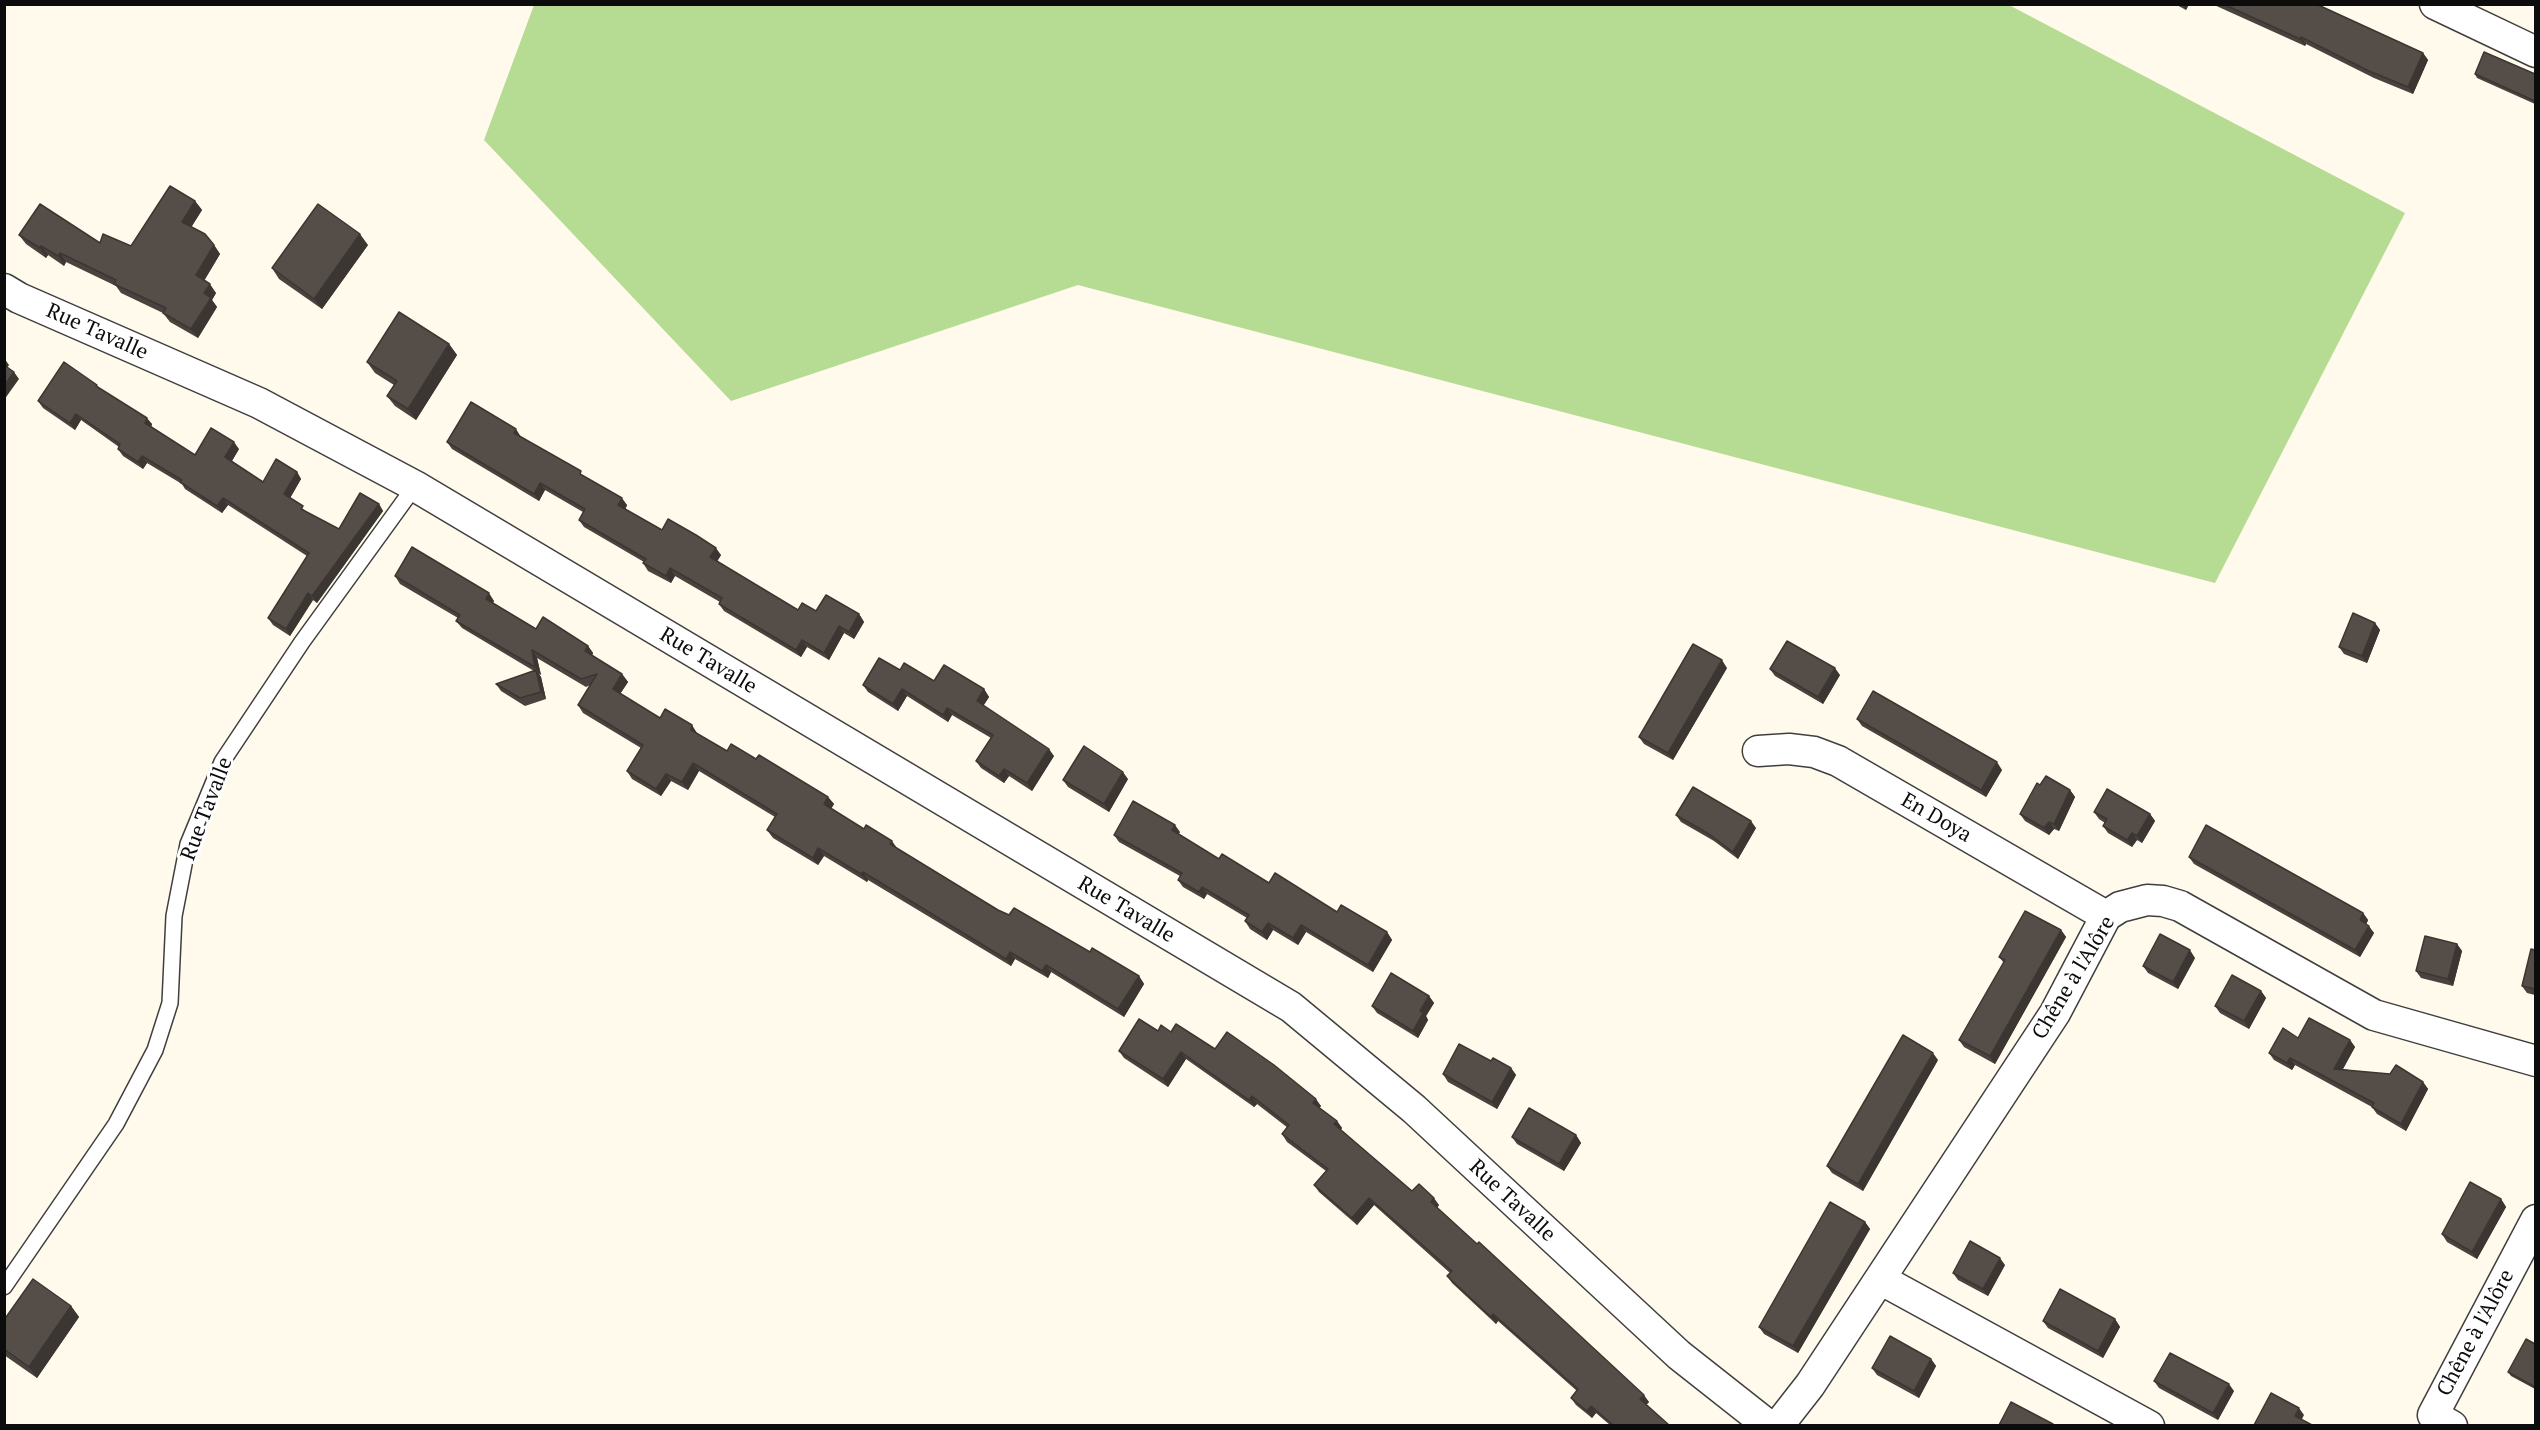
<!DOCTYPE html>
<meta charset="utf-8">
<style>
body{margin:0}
#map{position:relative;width:2540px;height:1430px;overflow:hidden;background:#fffaeb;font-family:"PT Serif",serif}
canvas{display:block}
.frame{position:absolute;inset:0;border:6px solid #0c0c0c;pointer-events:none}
</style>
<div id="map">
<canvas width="2540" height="1430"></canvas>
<div class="frame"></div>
</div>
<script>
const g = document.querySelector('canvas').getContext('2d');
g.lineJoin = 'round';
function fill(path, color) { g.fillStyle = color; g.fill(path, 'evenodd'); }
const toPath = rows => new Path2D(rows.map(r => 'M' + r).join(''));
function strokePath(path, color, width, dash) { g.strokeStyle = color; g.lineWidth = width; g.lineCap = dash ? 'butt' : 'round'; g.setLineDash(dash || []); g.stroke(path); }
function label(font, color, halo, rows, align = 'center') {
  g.font = font + ' "PT Serif",serif'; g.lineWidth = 6; g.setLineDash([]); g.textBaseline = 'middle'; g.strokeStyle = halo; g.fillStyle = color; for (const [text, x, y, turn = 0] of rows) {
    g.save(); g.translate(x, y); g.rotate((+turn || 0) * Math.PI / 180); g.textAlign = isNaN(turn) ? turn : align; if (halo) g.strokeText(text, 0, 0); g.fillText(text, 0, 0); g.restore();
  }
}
fill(toPath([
 [2007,4,2405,213,2215,583,1078,285,731,401,484,140,534,5]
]), '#b6db93');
const lane = toPath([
 [4,1287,116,1124,155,1050,170,1003,174,916,188,844,222,762,302,642,415,486]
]);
const street = toPath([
 [2435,4,2536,52],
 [4,289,19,298,259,403,415,486,1291,1007,1414,1109,1679,1355,1769,1426],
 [1758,751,1789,749,1814,752,1838,761,2106,916],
 [1880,1279,2149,1426],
 [1778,1426,1810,1385,2055,1013,2106,916,2120,907,2147,900,2163,901,2180,906,2374,1015,2536,1061],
 [2452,1426,2433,1415,2536,1220]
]);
strokePath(lane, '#3f3f3f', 18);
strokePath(street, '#3f3f3f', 33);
strokePath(lane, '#fff', 15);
strokePath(street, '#fff', 30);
fill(toPath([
 [2175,4,2189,4,2186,10],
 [2212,4,2316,4,2423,53,2428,60,2413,94,2374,78,2306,44,2305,46],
 [2475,74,2535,74,2535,104,2477,78],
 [195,201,202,210,191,227,214,245,220,254,204,281,216,293,212,300,217,307,198,338,170,322,163,313,121,293,116,286,66,262,64,266,48,255,46,258,26,244,19,235,131,246],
 [368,245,322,309,279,279,272,268],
 [449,344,457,355,416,420,395,406,387,396,394,385,375,373,367,362],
 [99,388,152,424,151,427,195,455,239,449,232,461,263,482,297,472,301,479,290,498,308,513,339,529,379,504,383,511,317,603,313,600,290,636,273,625,268,618,307,556,228,505,222,513,185,489,182,484,147,463,143,469,123,456,118,449,119,447,81,420,75,430,43,408,38,401],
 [521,437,586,478,627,505,625,509,662,530,721,555,717,561,798,610,859,614,864,622,854,639,844,633,829,660,807,647,801,657,724,611,719,604,720,602,675,576,671,583,648,571,643,563,644,562,584,527,579,520,583,512,545,490,539,501,452,449,447,442],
 [395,576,494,601,493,603,536,629,588,646,593,653,592,656,622,674,628,682,620,694,660,718,697,733,697,734,727,751,756,759,828,797,834,804,831,809,998,910,1139,976,1144,984,1124,1017,1051,972,1048,978,1015,959,1011,966,868,880,867,882,824,856,818,865,773,838,767,830,775,817,699,771,688,790,671,781,661,796,632,779,627,771,641,748,583,713,578,705,590,685,586,687,537,658,541,675,539,674,541,677,546,699,525,706,501,691,496,684,534,671,462,628,456,621,458,618,400,584],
 [2375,623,2380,630,2367,663,2344,654,2339,647],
 [1727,668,1673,760,1644,744,1639,737],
 [1770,669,1840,675,1823,704,1775,676],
 [900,670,934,681,984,689,989,697,983,706,1054,756,1032,791,1009,776,1004,783,981,768,976,761,991,738,952,715,948,722,907,696,898,711,868,692,863,685],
 [1857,719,2002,770,1986,797,1862,726],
 [1128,779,1109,812,1068,787,1063,780],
 [2040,785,2070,790,2075,797,2059,831,2054,829,2049,835,2025,821,2020,814],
 [2094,812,2150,814,2155,821,2142,843,2137,840,2132,847,2108,833,2103,826,2105,823,2099,819],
 [1676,815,1756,828,1738,859,1714,841,1681,822],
 [1180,832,1178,834,1219,859,1269,883,1387,932,1392,940,1373,972,1306,932,1298,945,1273,930,1267,940,1250,929,1245,921,1247,918,1207,894,1204,899,1183,887,1178,880,1180,876,1119,842,1114,835],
 [2189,857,2363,913,2368,920,2366,925,2374,933,2360,957,2194,864],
 [2061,930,2066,937,1995,1064,1964,1047,1959,1040,2004,963,1999,957],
 [2457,944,2462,951,2453,986,2421,978,2416,971],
 [2535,950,2535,995,2527,993,2522,986],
 [2195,958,2178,989,2148,973,2143,966],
 [2261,991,2266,998,2249,1029,2220,1013,2215,1006],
 [1429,996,1434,1003,1426,1016,1428,1020,1418,1038,1377,1013,1372,1006],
 [1158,1031,1171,1032,1215,1049,1321,1106,1319,1108,1337,1121,1342,1128,1341,1130,1412,1191,1439,1205,1437,1208,1649,1402,1646,1405,1669,1425,1610,1425,1596,1413,1592,1418,1576,1405,1571,1398,1577,1391,1498,1321,1496,1324,1452,1283,1447,1276,1450,1273,1374,1205,1357,1225,1319,1192,1314,1185,1326,1171,1287,1142,1282,1134,1288,1128,1257,1104,1254,1107,1186,1059,1168,1087,1124,1058,1119,1051],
 [2298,1038,2350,1040,2355,1047,2343,1069,2423,1082,2428,1089,2406,1131,2377,1114,2372,1107,2295,1065,2292,1070,2274,1060,2269,1053],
 [1938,1060,1863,1191,1832,1173,1827,1166],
 [1491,1061,1511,1068,1516,1075,1497,1109,1448,1082,1443,1074],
 [1576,1135,1581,1143,1564,1171,1517,1144,1512,1137],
 [2501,1199,2506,1207,2477,1259,2447,1242,2442,1234],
 [1865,1222,1870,1229,1798,1353,1764,1334,1759,1327],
 [2005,1265,1988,1296,1958,1280,1953,1273],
 [71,1306,79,1317,37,1378,4,1355,4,1320],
 [2115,1319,2120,1327,2103,1358,2048,1328,2043,1321],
 [2535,1344,2535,1389,2511,1376,2508,1372],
 [1931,1359,1936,1366,1919,1398,1877,1375,1872,1368],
 [2154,1381,2234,1391,2218,1420,2159,1388]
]), '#49423e');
fill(toPath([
 [2183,4,2189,4,2186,10],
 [2301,37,2306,44,2305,46,2300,39],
 [2423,53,2428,60,2413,94,2408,87],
 [195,201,202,210,189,231,182,222],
 [360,234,368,245,322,309,314,299],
 [214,245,220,254,202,284,196,275],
 [41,246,48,255,46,258,40,248],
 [60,253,66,262,64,266,58,256],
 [210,284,216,293,212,300,217,307,198,338,191,329,204,293],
 [449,344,457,355,416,420,408,409],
 [4,358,9,365,6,370,4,368],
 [14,372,19,379,4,400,4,386],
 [76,414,81,420,75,430,70,423],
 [147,418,152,424,150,430,145,423],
 [516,429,521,437,514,433],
 [234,442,239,449,230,464,225,457],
 [142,456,147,463,143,469,138,462],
 [297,472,301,479,289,500,284,494],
 [540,483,545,490,539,501,534,494],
 [223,498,228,505,222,513,217,506],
 [622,498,627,505,624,513,618,505],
 [379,504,383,511,317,603,312,596],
 [716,548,721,555,715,565,710,557],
 [670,568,675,576,671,583,666,576],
 [308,593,313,600,290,636,286,629],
 [489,593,494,601,491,606,486,599],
 [859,614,864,622,854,639,849,632],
 [2375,623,2380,630,2367,663,2362,656],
 [839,626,844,633,829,660,824,653],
 [802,640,807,647,801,657,796,650],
 [588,646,593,653,590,659,585,651],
 [532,650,537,658,541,675,535,667],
 [1722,660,1727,668,1673,760,1668,753],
 [1835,668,1840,675,1823,704,1818,697],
 [536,670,541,677,546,699,541,692],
 [622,674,628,682,618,697,613,689],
 [902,689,907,696,898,711,893,704],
 [984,689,989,697,982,708,977,701],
 [947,708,952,715,948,722,943,715],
 [692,725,697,733,696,738,691,730],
 [1049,749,1054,756,1032,791,1027,783],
 [1997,762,2002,770,1986,797,1981,790],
 [693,763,699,771,688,790,682,782],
 [1004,769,1009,776,1004,783,999,776],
 [1123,772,1128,779,1109,812,1104,804],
 [666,774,671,781,661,796,656,789],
 [2070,790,2075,797,2059,831,2054,824],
 [828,797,834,804,829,812,824,804],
 [2150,814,2155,821,2142,843,2137,836],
 [1751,821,1756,828,1738,859,1733,852],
 [2049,822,2054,829,2049,835,2044,828],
 [1175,825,1180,832,1177,837,1172,830],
 [2132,833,2137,840,2132,847,2127,840],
 [892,841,897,848,890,844],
 [818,848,824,856,818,865,813,858],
 [863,872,868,880,867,882,861,874],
 [1202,887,1207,894,1204,899,1199,892],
 [2363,913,2368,920,2365,927,2360,920],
 [1268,923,1273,930,1267,940,1262,932],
 [1301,925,1306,932,1298,945,1293,938],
 [2369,926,2374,933,2360,957,2355,950],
 [2061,930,2066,937,1995,1064,1990,1056],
 [1387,932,1392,940,1373,972,1368,965],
 [2457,944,2462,951,2453,986,2448,979],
 [2190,950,2195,958,2178,989,2173,982],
 [1010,952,1015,959,1011,966,1006,959],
 [1046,965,1051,972,1048,978,1042,971],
 [1139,976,1144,984,1124,1017,1118,1009],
 [2261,991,2266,998,2249,1029,2244,1021],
 [1429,996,1434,1003,1426,1016,1428,1020,1418,1038,1413,1031,1420,1011],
 [2350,1040,2355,1047,2339,1076,2334,1069],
 [1181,1052,1186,1059,1168,1087,1163,1079],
 [1933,1053,1938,1060,1863,1191,1858,1184],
 [2290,1058,2295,1065,2292,1070,2287,1063],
 [1511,1068,1516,1075,1497,1109,1492,1102],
 [2423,1082,2428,1089,2406,1131,2401,1124],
 [1252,1096,1257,1104,1254,1107,1249,1100],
 [1316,1099,1321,1106,1318,1110,1313,1103],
 [1337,1121,1342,1128,1339,1131,1334,1124],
 [1576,1135,1581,1143,1564,1171,1559,1164],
 [1369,1198,1374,1205,1357,1225,1352,1218],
 [1434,1198,1439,1205,1436,1209,1431,1202],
 [2501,1199,2506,1207,2477,1259,2472,1252],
 [1865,1222,1870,1229,1798,1353,1793,1346],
 [2000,1258,2005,1265,1988,1296,1983,1289],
 [71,1306,79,1317,37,1378,29,1367],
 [1493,1314,1498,1321,1496,1324,1491,1317],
 [2115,1319,2120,1327,2103,1358,2098,1351],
 [1931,1359,1936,1366,1919,1398,1914,1391],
 [2229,1384,2234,1391,2218,1420,2213,1413],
 [1644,1395,1649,1402,1645,1406,1640,1399],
 [1591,1406,1596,1413,1592,1418,1587,1411],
 [2299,1408,2304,1415,2300,1423,2295,1416]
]), '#3c3632');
const building = toPath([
 [2223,4,2316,4,2423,53,2408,87,2369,71,2301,37,2300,39,2223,4],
 [2484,52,2535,74,2535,101,2475,74,2484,52],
 [170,186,195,201,182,222,205,234,214,245,196,275,210,284,204,293,211,298,191,329,163,313,166,308,114,284,116,280,60,253,58,256,41,246,40,248,19,235,40,204,100,243,103,234,131,246,170,186],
 [318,204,360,234,314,299,272,268,318,204],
 [399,312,449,344,408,409,387,396,397,381,367,362,399,312],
 [64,362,97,385,96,386,147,418,145,423,195,455,211,428,234,442,225,457,263,482,276,459,297,472,284,494,303,506,301,509,339,529,360,493,379,504,312,596,308,593,286,629,268,618,309,553,223,498,217,506,180,482,182,480,142,456,138,462,118,449,120,444,76,414,70,423,38,401,64,362],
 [4,365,14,372,4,386,4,365],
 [471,402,516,429,514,433,581,471,580,474,622,498,618,505,662,530,668,519,696,535,716,548,710,557,798,610,802,603,816,611,826,595,859,614,849,632,839,626,824,653,802,640,796,650,719,604,722,598,670,568,666,576,643,563,646,559,579,520,585,509,540,483,534,494,447,442,471,402],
 [412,547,489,593,486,599,536,629,543,617,588,646,585,651,622,674,613,689,660,718,665,709,692,725,691,730,727,751,731,744,756,759,759,755,828,797,824,804,864,829,866,825,892,841,890,844,998,910,1009,915,1014,908,1090,952,1092,948,1139,976,1118,1009,1046,965,1042,971,1010,952,1006,959,863,872,861,874,818,848,813,858,767,830,777,814,693,763,682,782,666,774,656,789,627,771,643,745,578,705,597,674,581,679,532,650,535,667,456,621,460,615,395,576,412,547],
 [2353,613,2375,623,2362,656,2339,647,2353,613],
 [1787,641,1835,668,1818,697,1770,669,1787,641],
 [1693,644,1722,660,1668,753,1639,737,1693,644],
 [879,658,900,670,904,663,934,681,944,665,984,689,977,701,1049,749,1027,783,1004,769,999,776,976,761,993,735,947,708,943,715,902,689,893,704,863,685,879,658],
 [536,670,541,692,520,698,496,684,536,670],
 [1873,691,1997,762,1981,790,1857,719,1873,691],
 [1084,746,1123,772,1104,804,1063,780,1084,746],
 [2046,776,2070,790,2054,824,2049,822,2044,828,2020,814,2037,783,2040,785,2046,776],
 [1693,787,1751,821,1733,852,1709,834,1676,815,1693,787],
 [2107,789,2150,814,2137,836,2132,833,2127,840,2103,826,2107,819,2094,812,2107,789],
 [1133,801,1175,825,1172,830,1219,859,1222,854,1269,883,1275,873,1337,912,1341,905,1387,932,1368,965,1301,925,1293,938,1268,923,1262,932,1245,921,1249,915,1202,887,1199,892,1178,880,1182,873,1114,835,1133,801],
 [2206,825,2363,913,2360,920,2369,926,2355,950,2189,857,2206,825],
 [2025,911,2061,930,1990,1056,1959,1040,2005,960,1999,957,2025,911],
 [2160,934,2190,950,2173,982,2143,966,2160,934],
 [2425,936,2457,944,2448,979,2416,971,2425,936],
 [2531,949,2535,950,2535,989,2522,986,2531,949],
 [1391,973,1429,996,1420,1011,1423,1013,1413,1031,1372,1006,1391,973],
 [2232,975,2261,991,2244,1021,2215,1006,2232,975],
 [2309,1018,2350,1040,2334,1069,2390,1074,2396,1065,2423,1082,2401,1124,2372,1107,2374,1103,2290,1058,2287,1063,2269,1053,2283,1028,2298,1038,2309,1018],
 [1139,1019,1158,1031,1161,1025,1171,1032,1176,1024,1215,1049,1227,1032,1274,1065,1316,1099,1313,1103,1337,1121,1334,1124,1412,1191,1419,1184,1434,1198,1431,1202,1477,1244,1479,1242,1644,1395,1640,1399,1669,1425,1613,1425,1591,1406,1587,1411,1571,1398,1578,1389,1493,1314,1491,1317,1447,1276,1452,1271,1369,1198,1352,1218,1314,1185,1328,1169,1282,1134,1289,1125,1252,1096,1249,1100,1181,1052,1163,1079,1119,1051,1139,1019],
 [1903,1035,1933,1053,1858,1184,1827,1166,1903,1035],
 [1459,1044,1491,1061,1493,1058,1511,1068,1492,1102,1443,1074,1459,1044],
 [1529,1108,1576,1135,1559,1164,1512,1137,1529,1108],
 [2470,1182,2501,1199,2472,1252,2442,1234,2470,1182],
 [1830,1202,1865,1222,1793,1346,1759,1327,1830,1202],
 [1970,1241,2000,1258,1983,1289,1953,1273,1970,1241],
 [33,1279,71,1306,29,1367,4,1349,4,1320,33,1279],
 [2060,1289,2115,1319,2098,1351,2043,1321,2060,1289],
 [1890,1336,1931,1359,1914,1391,1872,1368,1890,1336],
 [2526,1339,2535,1344,2535,1387,2508,1372,2526,1339],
 [2170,1353,2229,1384,2213,1413,2154,1381,2170,1353],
 [2271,1393,2299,1408,2295,1416,2312,1425,2254,1425,2271,1393],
 [2011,1402,2053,1424,2052,1425,1999,1425,2011,1402]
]);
fill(building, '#554d48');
strokePath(building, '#3c3632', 1.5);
label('21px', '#0c0c0c', '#fff', [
 ["Rue Tavalle",97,332,24],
 ["Rue Tavalle",708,661,31],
 ["Rue Tavalle",207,809,-69],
 ["En Doya",1936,818,30],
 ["Rue Tavalle",1126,910,31],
 ["Chêne à l'Alôre",2074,978,-59],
 ["Rue Tavalle",1512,1201,43],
 ["Chêne à l'Alôre",2476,1333,-62]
]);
</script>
